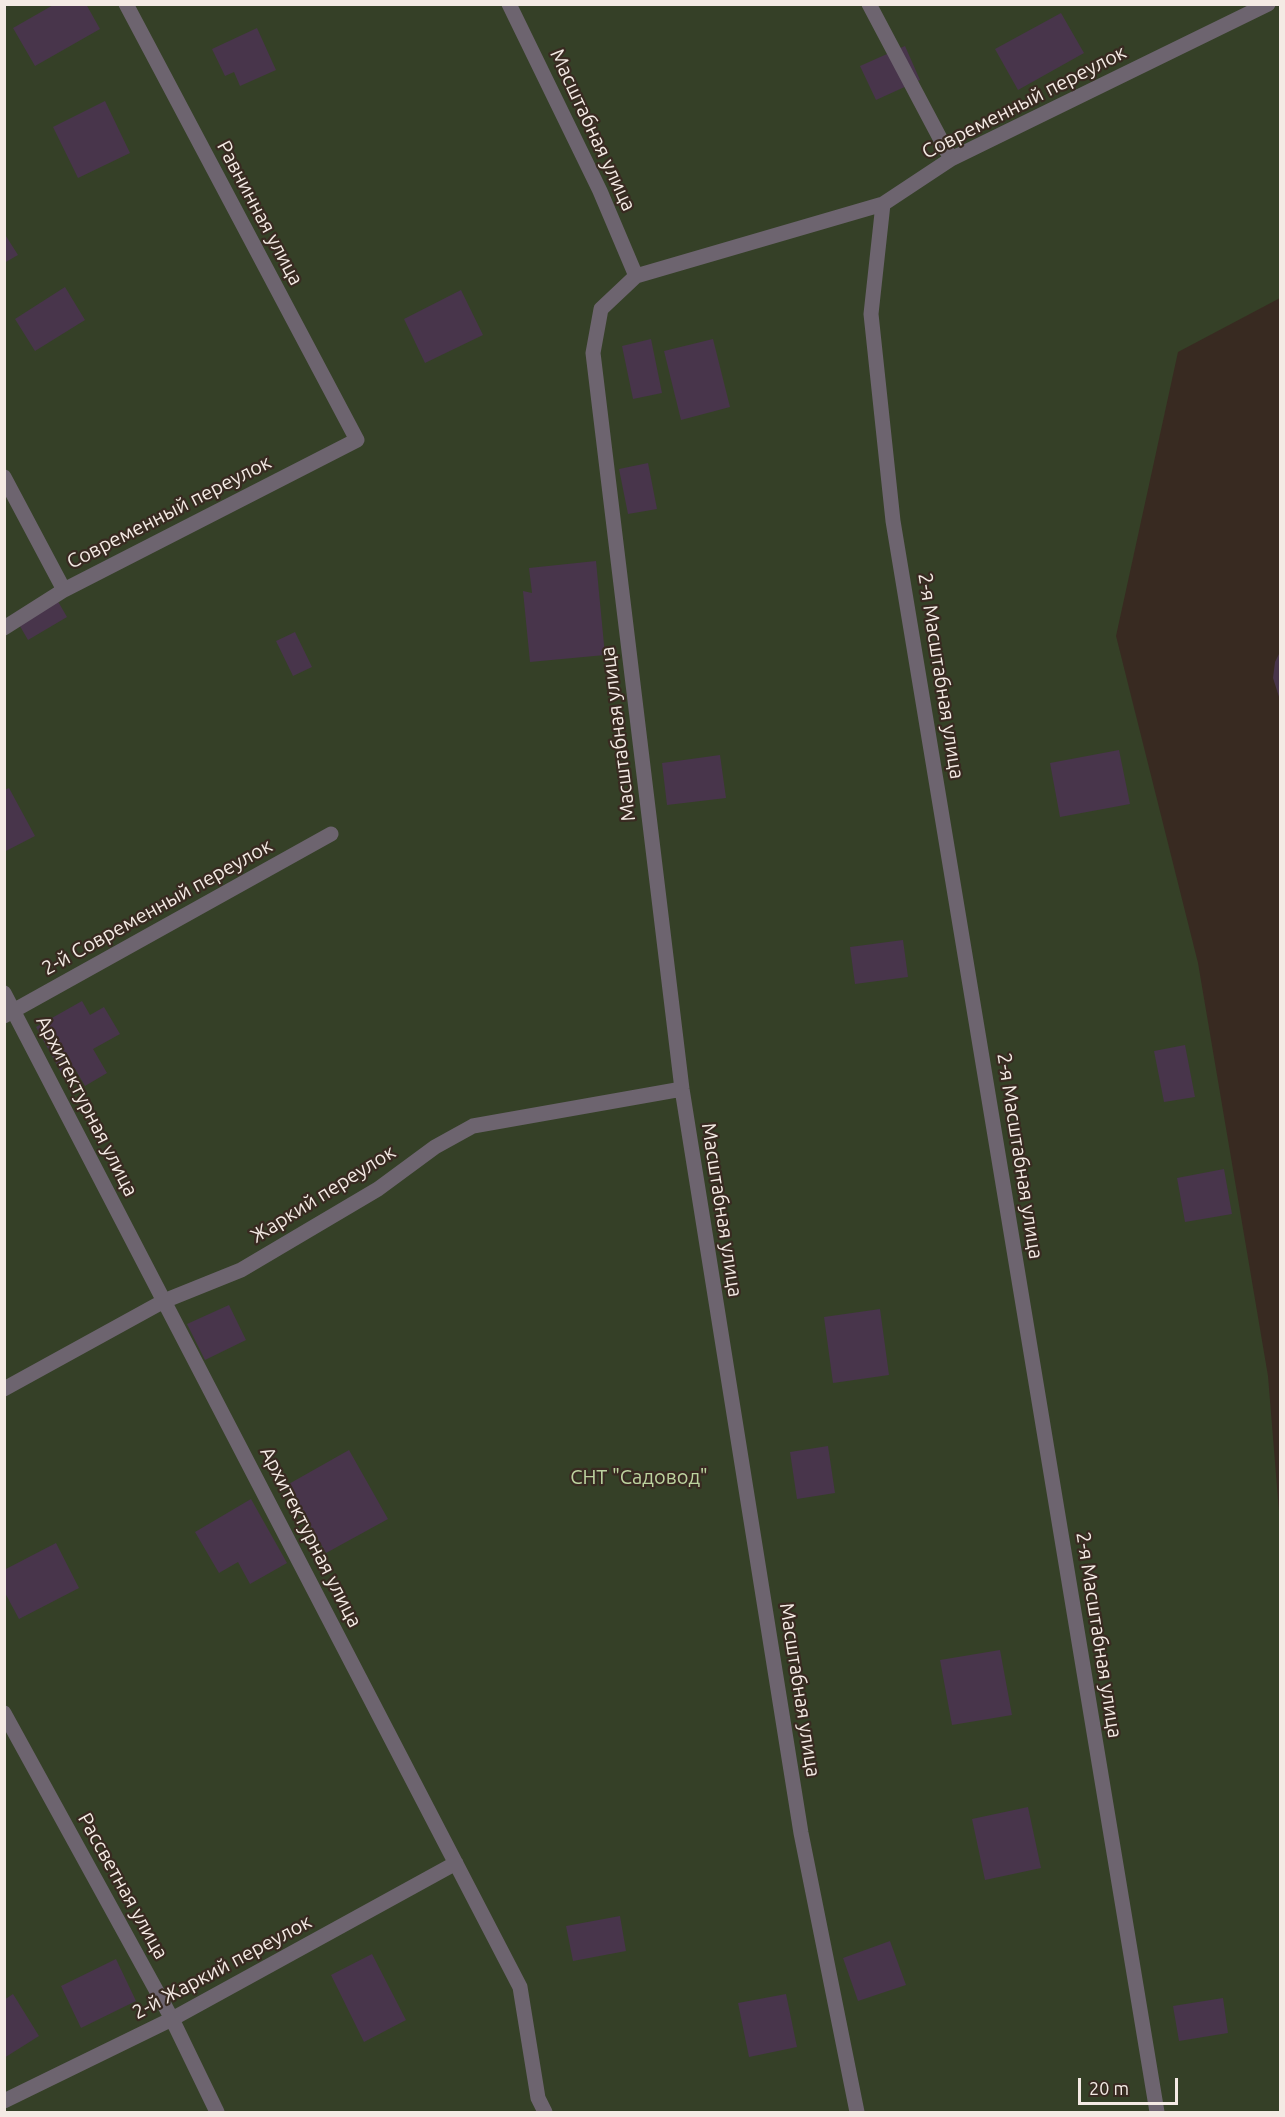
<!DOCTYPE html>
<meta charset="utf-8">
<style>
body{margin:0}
#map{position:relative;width:1285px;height:2117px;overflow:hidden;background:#382a21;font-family:Ubuntu,sans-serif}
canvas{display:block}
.frame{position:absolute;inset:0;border:6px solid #f4eae4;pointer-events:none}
.scale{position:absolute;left:1078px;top:2078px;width:100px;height:27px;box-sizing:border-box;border:3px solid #f4eae4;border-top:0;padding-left:8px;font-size:18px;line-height:21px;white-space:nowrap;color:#f4eae4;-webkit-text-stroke:4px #382a21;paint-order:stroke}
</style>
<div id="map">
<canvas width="1285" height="2117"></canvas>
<div class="frame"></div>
<div class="scale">20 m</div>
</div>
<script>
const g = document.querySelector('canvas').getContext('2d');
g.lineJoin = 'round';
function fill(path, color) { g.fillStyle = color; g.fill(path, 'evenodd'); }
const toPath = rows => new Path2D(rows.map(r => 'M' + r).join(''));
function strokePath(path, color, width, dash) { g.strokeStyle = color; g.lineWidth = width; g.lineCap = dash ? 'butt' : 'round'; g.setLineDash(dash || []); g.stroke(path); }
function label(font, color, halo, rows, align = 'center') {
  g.font = font + ' Ubuntu,sans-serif'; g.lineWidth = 4.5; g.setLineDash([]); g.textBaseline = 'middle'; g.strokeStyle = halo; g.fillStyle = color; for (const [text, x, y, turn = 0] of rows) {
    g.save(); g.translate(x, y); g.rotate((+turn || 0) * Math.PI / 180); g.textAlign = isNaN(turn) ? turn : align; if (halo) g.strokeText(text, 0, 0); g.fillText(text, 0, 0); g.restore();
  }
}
fill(toPath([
 [5,5,1280,5,1280,298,1178,352,1116,636,1198,963,1268,1376,1280,1524,1280,2112,5,2112]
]), '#354027');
fill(toPath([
 [55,4,86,4,100,29,35,66,13,28],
 [1061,13,1084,53,1018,90,995,49],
 [257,28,276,70,240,86,234,72,225,76,212,49],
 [905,46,920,80,876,100,860,66],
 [105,101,130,153,78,178,53,127],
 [4,233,18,255,4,263],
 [65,287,85,320,35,351,15,319],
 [461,290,483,335,425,363,404,319],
 [651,339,662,393,633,399,622,346],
 [713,339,730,407,681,420,664,351],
 [648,463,657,509,628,514,619,469],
 [596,561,605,655,530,662,523,591,532,593,529,568],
 [52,591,67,617,28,640,13,614],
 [295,632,312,667,293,676,276,641],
 [1280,652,1280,700,1273,678,1275,662],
 [1119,750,1130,804,1060,817,1050,763],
 [720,755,726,798,667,805,662,763],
 [9,788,35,836,4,852,4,790],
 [903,940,908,977,855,984,850,947],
 [82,1001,90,1015,104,1007,120,1034,93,1049,107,1073,85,1086,75,1069,63,1076,36,1027],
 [1185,1045,1195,1097,1164,1102,1154,1051],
 [1224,1169,1232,1214,1185,1222,1177,1178],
 [229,1305,246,1340,205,1360,187,1324],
 [880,1309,889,1375,833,1383,824,1317],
 [828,1446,835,1493,797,1499,790,1452],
 [349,1450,388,1519,326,1553,287,1485],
 [251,1499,287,1563,250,1584,238,1562,219,1573,195,1532],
 [56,1543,79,1588,19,1619,4,1591,4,1570],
 [1000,1650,1012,1715,952,1725,940,1660],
 [1028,1807,1041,1868,985,1880,972,1819],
 [620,1916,626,1951,573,1961,566,1926],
 [890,1941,906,1985,858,2001,843,1958],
 [372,1954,406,2020,364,2042,331,1975],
 [116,1959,136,2001,81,2028,61,1986],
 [13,1994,39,2036,4,2058,4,2000],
 [786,1994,797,2047,749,2057,738,2003],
 [1223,1998,1228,2033,1179,2041,1173,2006]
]), '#48354b');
strokePath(toPath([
 [509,4,600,191,636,276],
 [869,4,951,159],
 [883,204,871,314,893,521,1157,2112],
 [4,477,64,590],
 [4,628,64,590,357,440,126,4],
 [4,993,520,1987,538,2098,545,2112],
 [4,1016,331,834],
 [4,1389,164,1301,241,1270,378,1189,435,1147,473,1126,682,1089],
 [4,1713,172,2019,217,2112],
 [4,2101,172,2019,456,1863],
 [857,2112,801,1833,682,1089,593,353,601,309,636,276,883,204,951,159,1268,4]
]), '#6d646f', 15);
label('20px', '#f4eae4', '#382a21', [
 ["Современный переулок",1024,102,-27],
 ["Масштабная улица",593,130,65],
 ["Равнинная улица",260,213,62],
 ["Современный переулок",169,512,-27],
 ["2-я Масштабная улица",941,676,81],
 ["Масштабная улица",618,734,-97],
 ["2-й Современный переулок",157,907,-29],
 ["Архитектурная улица",87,1106,63],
 ["2-я Масштабная улица",1020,1156,81],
 ["Жаркий переулок",323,1194,-32],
 ["Масштабная улица",722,1210,81],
 ["Архитектурная улица",311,1537,63],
 ["2-я Масштабная улица",1099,1635,81],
 ["Масштабная улица",800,1690,81],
 ["Рассветная улица",123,1886,61],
 ["2-й Жаркий переулок",222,1967,-28]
]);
label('20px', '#bcd39f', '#382a21', [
 ["СНТ \"Садовод\"",639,1477]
]);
</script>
